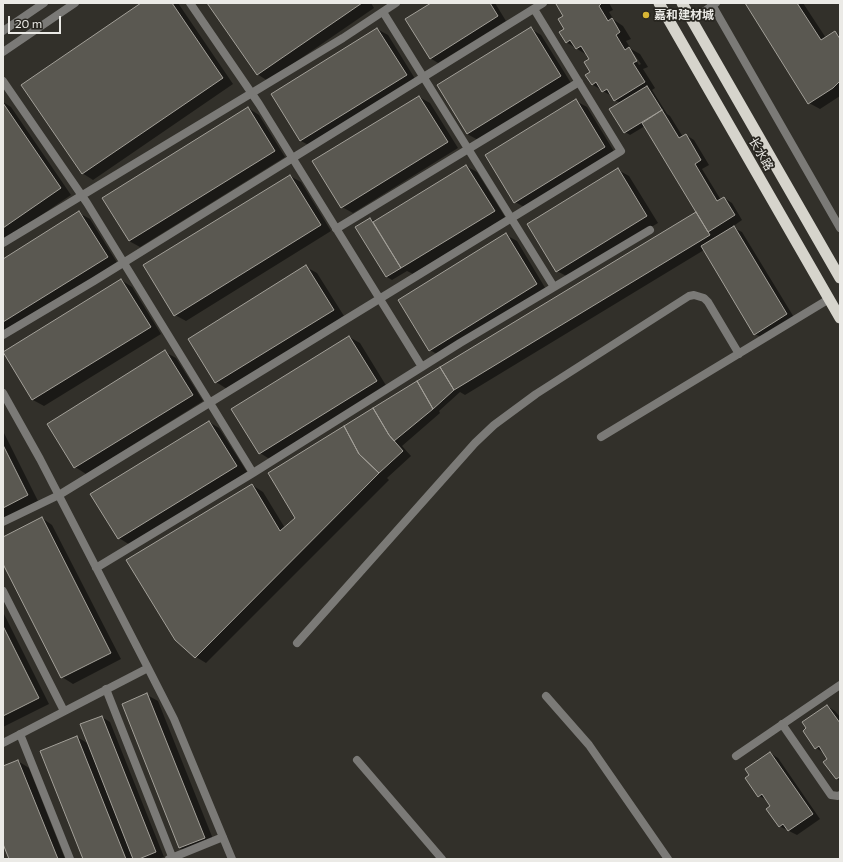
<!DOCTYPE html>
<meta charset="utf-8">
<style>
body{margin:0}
#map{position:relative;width:843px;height:862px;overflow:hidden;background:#32302a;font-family:Commissioner,sans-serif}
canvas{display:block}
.frame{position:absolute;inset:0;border:4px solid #ebeae6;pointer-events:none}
.scale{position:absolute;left:8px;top:16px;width:53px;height:18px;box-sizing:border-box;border:2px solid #ebeae6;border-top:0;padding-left:5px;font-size:12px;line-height:14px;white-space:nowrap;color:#ebeae6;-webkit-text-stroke:3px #282620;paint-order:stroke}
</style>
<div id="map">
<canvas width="843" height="862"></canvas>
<div class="frame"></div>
<div class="scale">20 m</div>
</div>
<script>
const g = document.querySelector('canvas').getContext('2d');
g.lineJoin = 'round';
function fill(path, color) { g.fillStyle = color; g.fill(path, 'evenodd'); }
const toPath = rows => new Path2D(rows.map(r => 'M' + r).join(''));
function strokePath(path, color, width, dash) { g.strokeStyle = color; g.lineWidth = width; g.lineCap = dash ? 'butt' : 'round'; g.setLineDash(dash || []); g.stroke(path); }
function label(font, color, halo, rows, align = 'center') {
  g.font = font + ' Commissioner,"Noto Sans SC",sans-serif'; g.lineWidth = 3.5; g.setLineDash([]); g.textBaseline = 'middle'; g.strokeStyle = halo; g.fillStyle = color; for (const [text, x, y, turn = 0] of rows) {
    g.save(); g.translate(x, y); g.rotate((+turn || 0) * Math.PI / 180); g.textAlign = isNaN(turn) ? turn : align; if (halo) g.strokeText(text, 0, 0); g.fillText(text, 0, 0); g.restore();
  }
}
fill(toPath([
 [143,3,178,3,233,84,93,180,82,173],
 [208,3,371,3,374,8,268,81,257,74],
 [433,3,495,3,506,21,438,63,430,58],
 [560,3,609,3,613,10,609,12,614,20,623,26,631,39,626,41,631,49,640,54,648,67,643,69,655,88,652,90,667,114,670,116,683,137,686,135,694,140,709,165,702,169,721,200,724,198,732,203,742,220,732,227,742,232,795,319,763,338,755,334,704,250,465,395,460,392,439,411,440,413,402,446,411,456,387,478,389,480,206,663,196,657,252,485,263,492,285,528,296,518,269,473,699,215,645,126,630,135,625,132,620,103,615,100,613,97,593,85,590,59,587,55,566,42,564,16],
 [632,54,634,54,641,64,639,65],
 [746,3,803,3,826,38,835,33,840,35,840,96,820,109,809,103],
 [377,29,388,35,417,82,312,147,301,141,272,94],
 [531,29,541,35,571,83,478,140,467,134],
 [419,97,430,103,458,148,353,213,342,207],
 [576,101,587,107,615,153,526,208,515,202],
 [3,102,11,107,71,195,3,241],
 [248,108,259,115,285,157,140,247,129,241],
 [466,166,477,172,505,217,413,274,407,271,392,280,387,277,356,227,370,219,375,221],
 [618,170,629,176,658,223,568,277,557,271],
 [290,176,301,182,331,231,186,321,175,315],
 [79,213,90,219,118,264,3,335,3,260],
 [506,235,517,241,547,291,440,356,430,350],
 [306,267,317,273,344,316,227,389,216,382,189,339],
 [121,280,132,287,161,334,44,406,33,400,4,353],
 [349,337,360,343,387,387,271,460,260,453],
 [165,352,176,358,203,401,86,474,75,467,48,424],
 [209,422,219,428,247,472,130,545,119,538],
 [3,431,38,501,3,519],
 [42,518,52,525,121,659,73,684,62,677,3,562,3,538],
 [3,612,49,704,3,727],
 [147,695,158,701,215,844,190,854,180,848],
 [827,706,835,711,840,717,840,781,836,778,829,759,824,753,816,748],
 [102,717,110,722,164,857,158,859,84,859,77,737,89,744],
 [770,753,778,758,820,819,797,835,779,826,772,806,767,800,759,796],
 [18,761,29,768,65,859,10,859,3,841,3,767]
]), '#0007');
const building = toPath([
 [141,3,172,3,223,78,82,174,21,85,141,3],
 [207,3,362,3,257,75,207,3],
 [431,3,490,3,498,16,430,59,405,19,431,3],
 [558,3,602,3,599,6,608,21,612,18,620,32,616,35,625,50,629,47,637,61,633,63,645,82,614,101,607,89,602,92,596,82,592,85,585,75,590,72,584,62,589,59,581,46,576,49,570,40,566,43,559,32,564,29,558,19,563,16,556,4,558,3],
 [745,3,797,3,821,40,835,31,840,39,840,81,833,88,808,104,745,3],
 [531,27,561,76,467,134,437,85,531,27],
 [377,28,407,75,300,141,271,94,377,28],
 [647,86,662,110,624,133,609,109,647,86],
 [419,96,448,142,341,208,312,161,419,96],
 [576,99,605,147,514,203,485,155,576,99],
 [3,103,61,188,3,228,3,103],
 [248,107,275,151,129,241,102,198,248,107],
 [662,110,679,138,686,134,701,160,695,164,717,201,724,197,735,215,708,232,642,123,662,110],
 [466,165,495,211,401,268,373,222,466,165],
 [618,168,647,216,556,272,527,224,618,168],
 [290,175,321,225,174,316,143,265,290,175],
 [79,211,108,257,3,322,3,259,79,211],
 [696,212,710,235,454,390,440,367,696,212],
 [370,218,401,268,386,277,355,227,370,218],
 [734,226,787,314,754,335,701,246,734,226],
 [506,233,537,284,429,351,398,300,506,233],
 [306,265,334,310,215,383,188,339,306,265],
 [121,279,151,327,32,400,3,352,121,279],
 [349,336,377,381,259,454,231,409,349,336],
 [165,350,193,395,74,468,47,424,165,350],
 [440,367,454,390,433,409,417,381,440,367],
 [417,381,433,409,394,441,389,435,373,408,417,381],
 [373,408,389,435,403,451,379,473,359,454,344,426,373,408],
 [209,421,237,466,118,539,90,494,209,421],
 [344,426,359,454,379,473,195,658,175,640,126,560,252,484,280,531,295,518,268,473,344,426],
 [3,445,28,495,3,508,3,445],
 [42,517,111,653,61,678,3,564,3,537,42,517],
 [3,626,39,698,3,716,3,626],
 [147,693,205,838,179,848,122,704,147,693],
 [827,705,840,723,840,777,836,779,823,762,827,759,819,746,815,749,803,731,806,728,802,722,827,705],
 [102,716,156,852,139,859,133,859,80,724,102,716],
 [77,736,126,859,83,859,40,751,77,736],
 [770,752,813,814,788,831,783,824,779,827,766,809,770,806,762,794,758,797,745,778,749,775,745,769,770,752],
 [18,760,58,859,9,859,3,844,3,766,18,760]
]);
fill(building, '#5a5851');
strokePath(building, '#a3a099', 1);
strokePath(toPath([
 [190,3,259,104,422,367],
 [383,12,554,287],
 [692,20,716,3],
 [3,81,87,203,253,473],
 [336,229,579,82],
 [3,243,343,38,396,3],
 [3,335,94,281,543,3],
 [3,393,40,459,148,668,3,743],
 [601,437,829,299],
 [3,522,59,495,621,151,534,9],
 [96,568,253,473,460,343,650,230],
 [3,591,64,711],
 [297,643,475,443,494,425,536,394,689,296,694,295,704,298,708,302,739,354],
 [148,668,174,719,232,859],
 [106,689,173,859],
 [782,724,831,795,838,796,840,795],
 [20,734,70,859],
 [736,756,840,685],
 [169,859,223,837]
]), '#7b7a77', 8);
strokePath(toPath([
 [711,3,840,228],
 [546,696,589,745,668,859],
 [357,760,442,859]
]), '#7b7a77', 8);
strokePath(toPath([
 [3,31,44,3],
 [3,52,75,3]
]), '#7b7a77', 8);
strokePath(toPath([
 [659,3,840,318],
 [682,3,840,278]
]), '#d6d4cc', 11);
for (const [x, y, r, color] of [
 [646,15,4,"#d7b434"]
]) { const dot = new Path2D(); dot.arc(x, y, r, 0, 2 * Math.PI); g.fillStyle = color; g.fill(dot); strokePath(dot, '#282620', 1.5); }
label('bold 12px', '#ebeae6', '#282620', [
 ["嘉和建材城",654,15]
], 'left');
label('12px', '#ebeae6', '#282620', [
 ["长水路",761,154,60]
]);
</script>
